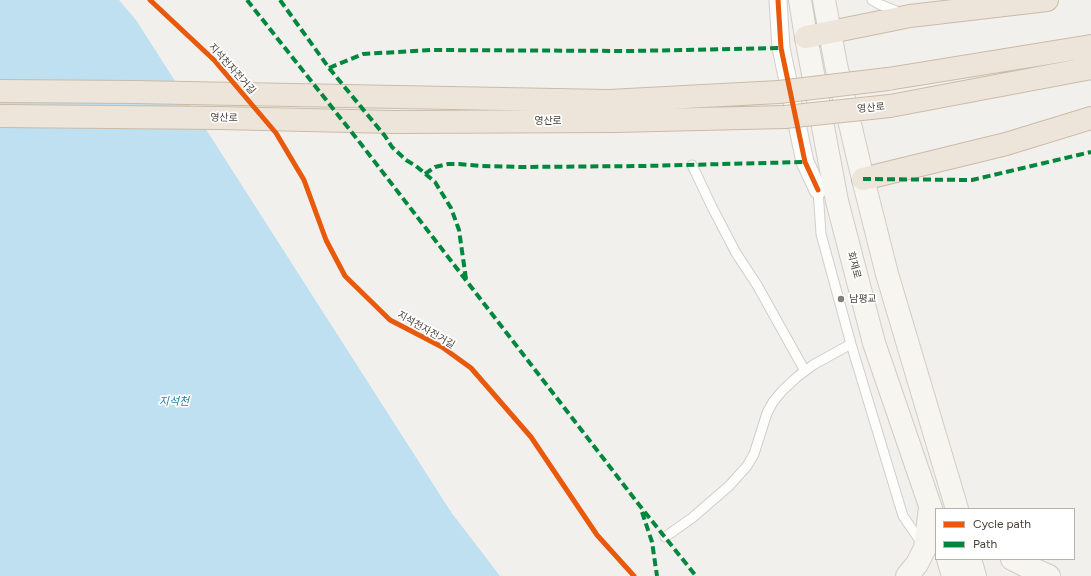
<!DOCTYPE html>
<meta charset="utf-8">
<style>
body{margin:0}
#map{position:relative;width:1091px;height:576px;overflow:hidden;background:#f2f0ed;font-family:Figtree,sans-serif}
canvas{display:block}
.legend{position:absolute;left:935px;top:508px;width:140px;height:52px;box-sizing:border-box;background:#fff;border:1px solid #b6b3af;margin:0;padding:5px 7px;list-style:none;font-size:12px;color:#494138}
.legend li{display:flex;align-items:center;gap:8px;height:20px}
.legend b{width:20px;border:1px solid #b6b3af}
</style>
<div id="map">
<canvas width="1091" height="576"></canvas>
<ul class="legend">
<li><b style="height:5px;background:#e8590c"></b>Cycle path</li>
<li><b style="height:5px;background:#00873e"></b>Path</li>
</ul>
</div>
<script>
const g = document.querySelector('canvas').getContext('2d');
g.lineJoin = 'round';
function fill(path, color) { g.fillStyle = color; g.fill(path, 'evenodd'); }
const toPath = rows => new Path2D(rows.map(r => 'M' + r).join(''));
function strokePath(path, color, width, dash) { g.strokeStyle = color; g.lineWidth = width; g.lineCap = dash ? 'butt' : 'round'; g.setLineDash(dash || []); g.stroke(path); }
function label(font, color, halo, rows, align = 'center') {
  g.font = font + ' Figtree,"Noto Sans KR",sans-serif'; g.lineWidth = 3.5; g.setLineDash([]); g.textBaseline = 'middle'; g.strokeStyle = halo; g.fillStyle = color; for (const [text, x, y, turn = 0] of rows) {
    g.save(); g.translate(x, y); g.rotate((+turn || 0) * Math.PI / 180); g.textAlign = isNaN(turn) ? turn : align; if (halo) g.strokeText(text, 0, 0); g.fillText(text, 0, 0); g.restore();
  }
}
fill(toPath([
 [0,0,119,0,136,20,451,512,500,576,0,576]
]), '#bee0f0');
const lane = toPath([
 [872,0,879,4,901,13],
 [692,165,712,207,736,253,757,285,805,371],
 [820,191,818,190,821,234,851,344,903,516,923,545],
 [665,537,692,518,729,486,747,466,754,454,767,413,773,402,782,391,797,377,813,365,851,344]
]);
const street = toPath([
 [778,0,781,48,805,162,818,190]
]);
const secondary = toPath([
 [800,0,806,37,837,201,874,343,936,523],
 [824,0,836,65,863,179,887,274,957,509],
 [948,559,953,576],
 [970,559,975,576],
 [1012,559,1024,565,1049,576],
 [907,576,917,564,925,548,930,507]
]);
const highway = toPath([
 [806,37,910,16,1047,0],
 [888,79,1091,46],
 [0,91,134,92,609,101,779,92],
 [890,106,1091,68],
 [0,116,220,118,393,122,616,121,785,117],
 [863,179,1006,144,1091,118]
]);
strokePath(lane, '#d0ceca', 11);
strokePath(street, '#d0ceca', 19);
strokePath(secondary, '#d2ccc4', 24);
strokePath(highway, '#cabba8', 24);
strokePath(lane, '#fdfdfc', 9);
strokePath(street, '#fdfdfc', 17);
strokePath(secondary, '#f7f5f0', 22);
strokePath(highway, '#ede5da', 22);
const highwayBridge = toPath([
 [779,92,888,79],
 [785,117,890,106]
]);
strokePath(highwayBridge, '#cabba8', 24, []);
strokePath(highwayBridge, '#ede5da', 22);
strokePath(toPath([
 [247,0,361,144,640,506,696,576],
 [280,0,329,68,385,136,392,147,406,160,416,166,435,182,451,208,459,230,466,279],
 [329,68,363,54,431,50,631,51,781,48],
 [425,174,435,167,448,164,459,164,482,166,522,167,644,166,805,162],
 [863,179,972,180,1091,152],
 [642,512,652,542,657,576]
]), '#00873e', 4, [8, 4]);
strokePath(toPath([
 [150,0,214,60,276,133,304,180,326,240,345,276,390,320,442,347,471,368,531,437,597,535,634,576],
 [778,0,781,48,805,162,818,190]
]), '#e8590c', 5);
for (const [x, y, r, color] of [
 [841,299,4,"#847e77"]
]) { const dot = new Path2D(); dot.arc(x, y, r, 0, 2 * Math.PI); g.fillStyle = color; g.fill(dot); strokePath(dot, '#fff', 1.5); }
label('10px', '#494138', '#fff', [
 ["지석천자전거길",232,69,48],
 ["영산로",871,108,-6],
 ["영산로",224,118,1],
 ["영산로",548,121],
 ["회재로",854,265,75],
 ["지석천자전거길",426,330,30]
]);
label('10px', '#494138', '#fff', [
 ["남평교",849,299]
], 'left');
label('italic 11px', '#2c7da6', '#fff', [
 ["지석천",174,402]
]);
</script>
